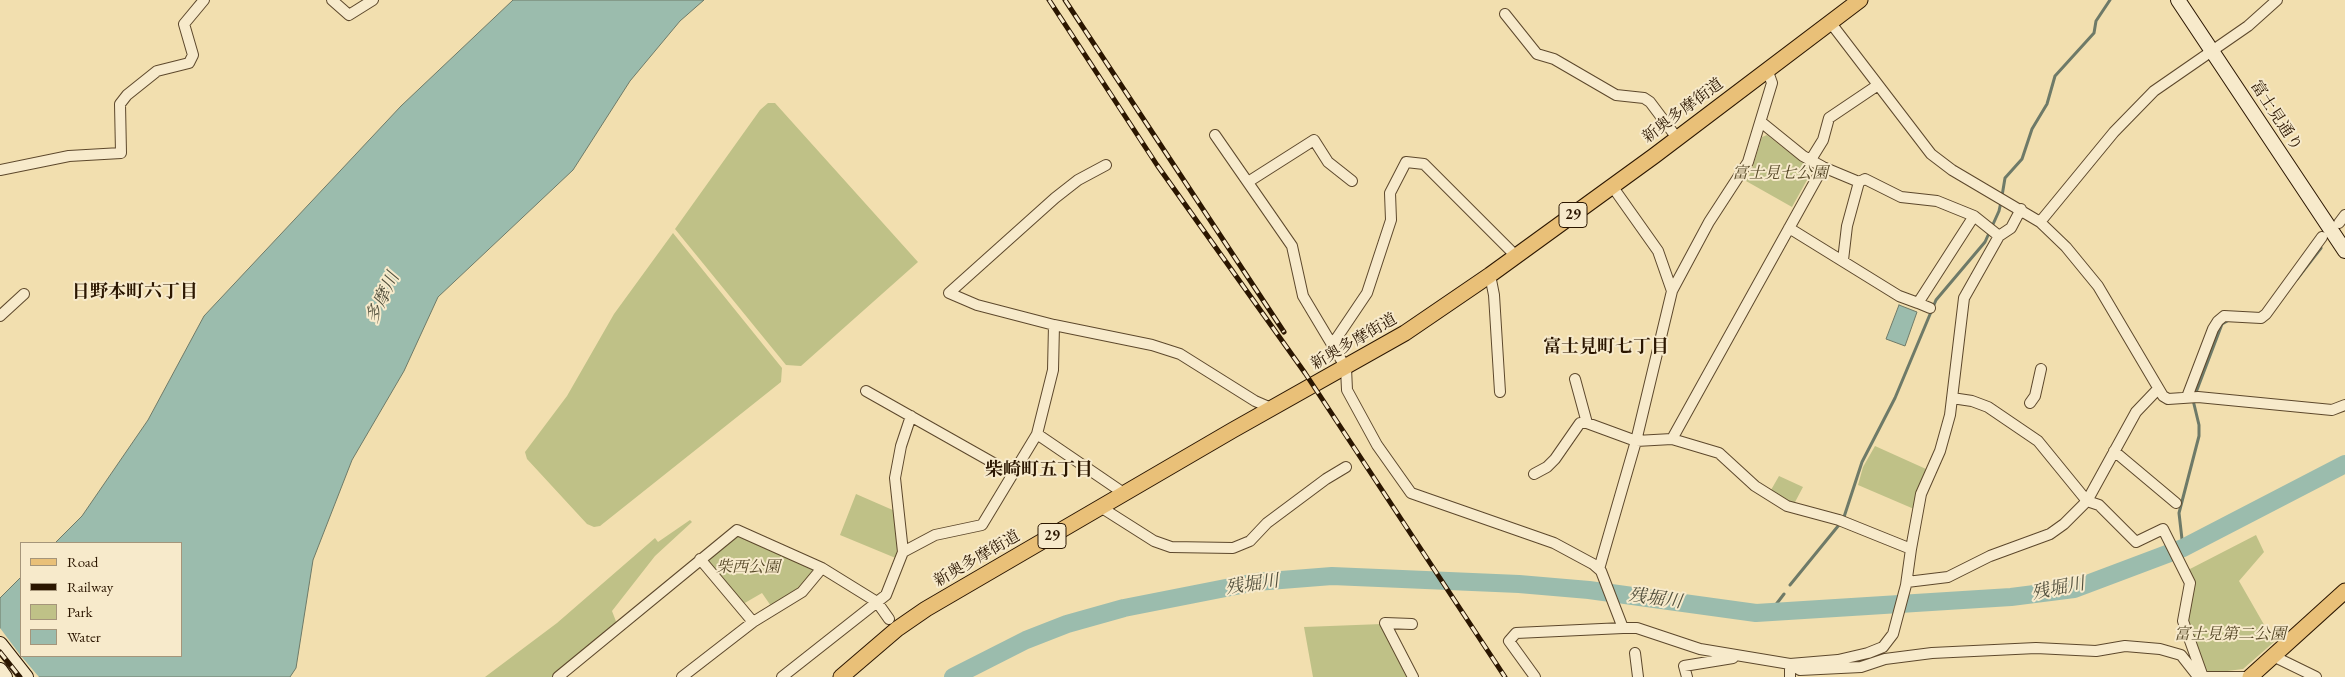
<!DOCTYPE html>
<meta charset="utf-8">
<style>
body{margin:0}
#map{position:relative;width:2345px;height:677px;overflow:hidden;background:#f2dfaf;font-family:"EB Garamond",serif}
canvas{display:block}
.legend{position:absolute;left:20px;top:542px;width:162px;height:115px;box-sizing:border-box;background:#f7eacb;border:1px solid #a5957a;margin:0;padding:6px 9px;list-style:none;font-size:15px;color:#2b1600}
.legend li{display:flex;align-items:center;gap:10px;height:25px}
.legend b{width:25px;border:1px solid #a5957a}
</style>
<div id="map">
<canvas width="2345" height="677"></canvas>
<ul class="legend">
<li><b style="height:6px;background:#e9c078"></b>Road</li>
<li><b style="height:6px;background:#2b1600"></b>Railway</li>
<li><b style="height:14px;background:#bfc187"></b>Park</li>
<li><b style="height:14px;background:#9bbcad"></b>Water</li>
</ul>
</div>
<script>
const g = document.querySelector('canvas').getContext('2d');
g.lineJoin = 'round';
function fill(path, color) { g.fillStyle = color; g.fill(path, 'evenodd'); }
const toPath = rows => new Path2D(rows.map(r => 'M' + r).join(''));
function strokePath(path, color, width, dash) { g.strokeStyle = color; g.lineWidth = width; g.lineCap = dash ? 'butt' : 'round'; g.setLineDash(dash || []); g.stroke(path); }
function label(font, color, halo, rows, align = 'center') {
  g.font = font + ' "EB Garamond","Noto Serif JP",serif'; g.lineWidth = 4; g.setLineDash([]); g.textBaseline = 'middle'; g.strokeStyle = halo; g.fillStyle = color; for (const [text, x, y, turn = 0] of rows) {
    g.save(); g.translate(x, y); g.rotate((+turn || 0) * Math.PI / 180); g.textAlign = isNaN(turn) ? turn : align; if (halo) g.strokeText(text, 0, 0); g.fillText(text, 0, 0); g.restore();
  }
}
fill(toPath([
 [768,103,775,103,918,262,801,366,786,365,675,229,760,110],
 [1767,135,1790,153,1810,165,1812,171,1792,207,1746,181,1751,172,1762,137],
 [673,233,782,368,781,382,600,526,594,527,587,524,527,459,525,452,567,396,614,314],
 [1875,446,1926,469,1917,493,1914,509,1858,485,1863,467],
 [1779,476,1803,487,1794,504,1771,490],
 [856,494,895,511,900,551,898,559,840,535],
 [690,520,692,522,655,556,612,611,617,624,554,677,485,677,557,623,655,538,658,542],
 [739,535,811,564,813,572,799,590,771,606,762,593,743,604,706,560],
 [2256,535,2264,552,2239,581,2274,642,2243,669,2212,673,2204,669,2187,617,2188,570],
 [1382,624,1408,677,1313,677,1304,627]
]), '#bfc187');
const water = toPath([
 [513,0,704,0,680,21,630,81,573,170,438,297,404,371,352,460,313,560,296,668,290,677,0,677,0,598,21,577,21,656,181,656,181,543,55,543,82,516,148,420,204,316,401,106,513,0],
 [1899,305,1917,312,1905,346,1886,339,1899,305]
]);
fill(water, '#9bbcad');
strokePath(water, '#6e7a68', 1);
fill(toPath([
 [0,628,21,656,39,677,0,677]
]), '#f2dfaf');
strokePath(toPath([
 [2002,196,2005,178,2022,159,2032,129,2047,104,2055,76,2094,33,2096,21,2110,0],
 [2297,279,2321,248],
 [2195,395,2222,324,2229,320],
 [2183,548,2179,513,2199,436,2199,425,2193,400],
 [1790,585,1843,520,1862,462,1895,398,1936,300,1985,242,1999,211,2001,202],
 [1771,611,1784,594]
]), '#6e7a68', 3);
strokePath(toPath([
 [953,677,1026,640,1067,624,1124,608,1256,582,1332,576,1519,584,1589,590,1756,613,2011,597,2074,589,2183,548,2345,464]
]), '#9bbcad', 18);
const street = toPath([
 [332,0,349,15,373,0],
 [1505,14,1537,54,1554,59,1616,95,1644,98,1650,102,1677,138],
 [1830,22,1931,154,1952,170,2040,222,2066,247,2098,286,2163,396,2168,399,2198,397,2332,410,2345,405],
 [1761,122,1803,156,1823,167,1859,182,1865,179,1901,197,1937,201,1974,216,1999,236,2011,228,2021,209],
 [1215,135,1292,246,1303,296,1346,368,1347,390,1377,445,1411,493,1554,543,1593,564,1601,571,1623,628,1516,633,1509,641,1535,677],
 [1810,161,1823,140,1829,118,1878,85],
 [1106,165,1078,180,1055,198,949,293,977,305,1054,325,1152,345,1180,354,1255,401,1271,408],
 [0,170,69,156,121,153,120,104,127,95,157,71,189,63,193,55,184,24,204,0],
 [1248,182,1314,140,1328,162,1352,181],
 [1612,186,1658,251,1672,291],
 [2040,222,2114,132,2154,91,2248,26,2277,0],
 [2339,223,2345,215],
 [1789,228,1899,296,1918,303,1974,216],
 [1843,260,1847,226,1859,182],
 [1490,275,1494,295,1500,392],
 [1918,303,1930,308],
 [0,316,24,294],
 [1332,345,1367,293,1391,220,1390,193,1406,162,1424,164,1516,256],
 [1575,379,1587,423],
 [866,391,1013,474],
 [2187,397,2213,329,2218,321,2224,316,2261,318,2266,314,2322,237],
 [1952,398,1972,401,1988,407,2038,441,2087,501,2099,505,2136,542,2163,529,2190,583,2183,621,2203,677],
 [2030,403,2035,396,2041,369],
 [1037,434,1125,494],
 [2114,451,2176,503],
 [1534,474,1547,467,1555,459,1580,423,1587,423,1636,441,1672,439],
 [1102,508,1154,541,1171,547,1233,548,1250,541,1267,523,1326,479,1346,467],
 [1911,549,1921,494,1940,451,1950,415,1964,298,1999,236],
 [903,552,935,535,982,525,1037,434,1053,370,1054,325],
 [700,559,753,622],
 [1599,569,1636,441,1672,291,1709,222,1748,162,1772,83,1767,69],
 [1907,582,1948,577,1990,556,2050,534,2064,524,2087,501,2136,412,2157,390],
 [1412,624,1385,623,1413,677],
 [1623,628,1637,628,1700,649,1790,664,1838,660,1868,653,1883,647,1893,634,1906,585,1911,549,1839,520,1787,506,1755,486,1719,453,1672,439,1823,167],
 [1635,653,1638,677],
 [2273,656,2316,677],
 [1790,664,1800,670,1861,667,1885,659,1932,653,2036,648,2096,651,2125,646,2160,649,2181,655,2196,674,2203,677],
 [1790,664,1790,677],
 [558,677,737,530,822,568,877,602,889,619],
 [682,677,753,622,802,592,822,568],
 [782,677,886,595,903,552,895,478,901,446,911,416],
 [1687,677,1684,666,1733,658],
 [2204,677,2250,677]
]);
const secondary = toPath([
 [2178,0,2345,251],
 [0,644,26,677],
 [0,670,5,677]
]);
const primary = toPath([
 [841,677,897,629,926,609,1233,430,1405,333,1490,275,1654,156,1860,0],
 [2250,677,2345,591]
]);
strokePath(street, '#5d482c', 12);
strokePath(secondary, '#2b1600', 16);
strokePath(primary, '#2b1600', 17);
strokePath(street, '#f7eacb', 10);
strokePath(secondary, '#f7eacb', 14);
strokePath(primary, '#e9c078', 15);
const rail = toPath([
 [1049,0,1157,165,1305,373,1505,677],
 [1065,0,1284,332],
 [0,652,20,677]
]);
strokePath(rail, '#2b1600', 5);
strokePath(rail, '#f7eacb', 3, [9]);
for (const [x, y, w] of [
 [1573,215,28],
 [1052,536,28]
]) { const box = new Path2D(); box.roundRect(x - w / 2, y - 12.5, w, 25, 4); g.fillStyle = '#f7eacb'; g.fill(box); strokePath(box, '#2b1600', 1); }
label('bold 15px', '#2b1600', null, [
 ["29",1573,215],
 ["29",1052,536]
]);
label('16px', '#2b1600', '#f7eacb', [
 ["新奥多摩街道",1683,111,-37],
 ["富士見通り",2276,116,57],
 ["新奥多摩街道",1354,342,-30],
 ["新奥多摩街道",977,559,-30]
]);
label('italic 16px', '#574928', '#f7eacb', [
 ["富士見七公園",1780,174],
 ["柴西公園",748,568],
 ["富士見第二公園",2230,635]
]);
label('bold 18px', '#2b1600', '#f7eacb', [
 ["日野本町六丁目",135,292],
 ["富士見町七丁目",1606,347],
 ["柴崎町五丁目",1039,470]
]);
label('italic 18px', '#52503d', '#f7eacb', [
 ["多摩川",383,298,-64],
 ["残堀川",1252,585,-8],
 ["残堀川",2058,589,-11],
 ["残堀川",1655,599,8]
]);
</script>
